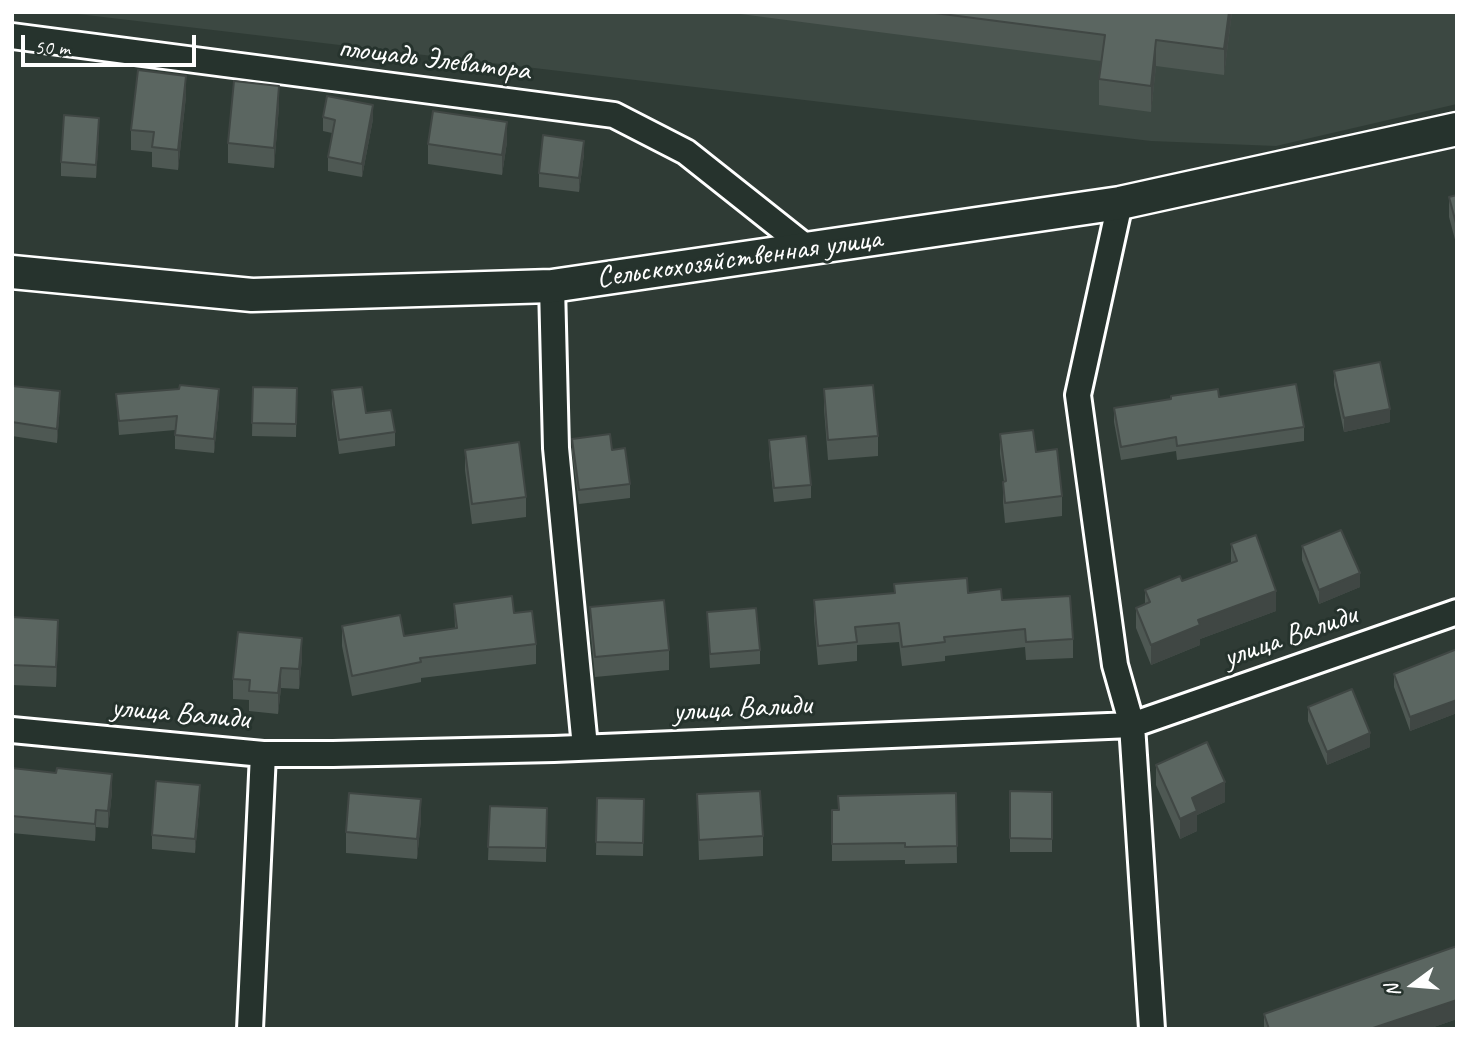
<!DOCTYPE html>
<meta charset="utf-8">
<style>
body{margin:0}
#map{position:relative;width:1469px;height:1041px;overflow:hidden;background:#2f3b35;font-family:Caveat,sans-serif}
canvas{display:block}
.frame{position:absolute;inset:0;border:14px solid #fff;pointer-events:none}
.north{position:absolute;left:1378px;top:950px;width:70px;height:70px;-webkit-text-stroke:5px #26332d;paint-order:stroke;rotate:254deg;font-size:19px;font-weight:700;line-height:28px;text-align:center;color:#fff}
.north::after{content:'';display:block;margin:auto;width:24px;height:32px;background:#fff;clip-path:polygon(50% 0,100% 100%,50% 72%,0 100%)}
.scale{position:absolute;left:21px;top:35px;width:175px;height:32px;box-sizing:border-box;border:4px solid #fff;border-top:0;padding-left:9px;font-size:21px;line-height:24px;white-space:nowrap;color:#fff;-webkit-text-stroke:5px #26332d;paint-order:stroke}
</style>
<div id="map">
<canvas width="1469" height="1041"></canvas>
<div class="frame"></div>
<div class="north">N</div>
<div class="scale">50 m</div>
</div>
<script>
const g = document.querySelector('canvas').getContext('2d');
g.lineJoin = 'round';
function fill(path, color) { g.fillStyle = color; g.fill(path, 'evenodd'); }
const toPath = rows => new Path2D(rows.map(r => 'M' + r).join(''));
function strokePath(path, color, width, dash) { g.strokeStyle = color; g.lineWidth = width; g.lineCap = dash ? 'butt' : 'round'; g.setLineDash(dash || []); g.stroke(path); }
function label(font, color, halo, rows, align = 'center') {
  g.font = font + ' Caveat,sans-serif'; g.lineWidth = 6; g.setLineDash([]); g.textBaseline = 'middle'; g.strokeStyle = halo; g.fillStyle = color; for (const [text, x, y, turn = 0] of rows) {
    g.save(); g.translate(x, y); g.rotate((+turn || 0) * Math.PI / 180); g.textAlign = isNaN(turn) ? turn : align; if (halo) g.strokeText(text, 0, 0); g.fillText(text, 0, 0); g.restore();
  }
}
fill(toPath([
 [61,12,1457,12,1457,104,1276,146,1151,141]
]), '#3c4842');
const minor = toPath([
 [12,36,614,115,686,152,807,248],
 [1120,203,1078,395,1115,665,1132,725,1152,1029],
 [552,286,556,448,585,747],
 [12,730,263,754,333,754,554,749,1132,725,1457,612],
 [250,1029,263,754]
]);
const major = toPath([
 [12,272,252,295,552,286,1120,203,1457,129]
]);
strokePath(minor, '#fff', 30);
strokePath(major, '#fff', 37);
strokePath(minor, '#26332d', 24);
strokePath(major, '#26332d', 32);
fill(toPath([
 [725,12,1232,12,1224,75,1156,66,1151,112,1099,105,1099,79,1101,61],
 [186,96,178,170,152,167,152,152,131,150,131,130],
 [279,106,274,168,228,163,228,143],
 [323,117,373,119,362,177,328,171,328,157,332,133,323,131],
 [99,131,96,178,61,176,61,162],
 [507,142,502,175,428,164,428,144],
 [584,154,579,192,539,187,539,173],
 [1457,195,1457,247,1449,217,1449,197],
 [1334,371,1390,422,1344,432,1334,385],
 [12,386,60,405,57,443,12,436],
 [253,387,297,388,296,437,252,436],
 [824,389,878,436,878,456,828,460,824,409],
 [332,390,395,432,395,446,339,454,332,404],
 [116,394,219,403,214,453,175,449,175,430,119,435],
 [1219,397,1304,427,1304,441,1177,460,1176,451,1121,460,1114,422,1114,408],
 [1000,434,1036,452,1062,496,1062,516,1005,523,1003,502,1003,482,1004,482,1000,454],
 [572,439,612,450,630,484,630,498,579,504,572,452],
 [769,440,811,485,811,498,774,502,769,454],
 [465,450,526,497,526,517,472,524,465,470],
 [1231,544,1276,611,1200,639,1200,645,1151,665,1136,628,1136,608,1145,604,1145,590,1182,581,1231,563],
 [1302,546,1360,587,1319,604,1302,560],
 [894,584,968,593,1002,600,1073,639,1073,658,1026,660,1025,647,945,656,945,661,902,666,899,642,857,645,857,661,818,665,814,619,814,600,894,593],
 [454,604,514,613,536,644,536,664,421,678,421,682,352,696,342,646,342,626,404,636,455,628],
 [590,607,669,650,669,670,595,677,590,627],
 [707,612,760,650,760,664,710,668],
 [12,617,58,640,56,687,12,685],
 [1457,649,1457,713,1410,731,1394,687,1394,674],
 [302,658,299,689,281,688,278,714,249,711,249,700,233,699,233,679],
 [1308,707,1370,747,1327,765,1308,721],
 [1156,765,1225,802,1197,815,1197,831,1180,839,1156,785],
 [12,768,112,792,108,828,96,827,95,841,12,833],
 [1010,791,1052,792,1052,852,1010,852],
 [956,793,957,863,905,864,905,860,832,861,832,810,838,810],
 [697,794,763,836,763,856,699,860],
 [200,798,195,853,152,849,152,835],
 [597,798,644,799,643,856,596,855],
 [490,806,547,808,546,862,488,860],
 [421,819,417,859,346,853,346,832],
 [1264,1014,1457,1019,1428,1029,1264,1029]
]), '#4e5853');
fill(toPath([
 [1229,12,1232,12,1224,75,1224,49],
 [1156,40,1156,66,1151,112,1151,86],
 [186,76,186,96,178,170,178,150],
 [279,86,279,106,274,168,274,148],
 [373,105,373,119,362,177,362,164],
 [99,118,99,131,96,178,96,165],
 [507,122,507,142,502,175,502,155],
 [584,141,584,154,579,192,579,178],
 [219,389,219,403,214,453,214,439],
 [60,391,60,405,57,443,57,429],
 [1390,409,1390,422,1344,432,1344,418],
 [1360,573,1360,587,1319,604,1319,590],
 [1276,591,1276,611,1200,639,1200,645,1151,665,1151,645,1198,620],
 [58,620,58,640,56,687,56,667],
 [302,638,302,658,299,689,299,669],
 [281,668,281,688,278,714,278,693],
 [1457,700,1457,713,1410,731,1410,717],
 [1370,733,1370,747,1327,765,1327,752],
 [112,774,112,792,108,828,108,811],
 [1225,782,1225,802,1197,815,1197,831,1180,839,1180,819,1192,798],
 [200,785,200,798,195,853,195,839],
 [421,799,421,819,417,859,417,839],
 [96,810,96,827,95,841,95,824],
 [1457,1000,1457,1019,1428,1029,1370,1029]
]), '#404744');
const building = toPath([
 [927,12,1229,12,1224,49,1156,40,1151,86,1099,79,1105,35,927,12],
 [138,70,186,76,178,150,152,147,154,132,131,130,138,70],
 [234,81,279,86,274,148,228,143,234,81],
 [327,96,373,105,362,164,328,157,335,120,323,117,327,96],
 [433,111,507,122,502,155,428,144,433,111],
 [64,115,99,118,96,165,61,162,64,115],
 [543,135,584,141,579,178,539,173,543,135],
 [1457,195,1457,227,1449,197,1457,195],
 [1380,362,1390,409,1344,418,1334,371,1380,362],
 [1296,384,1304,427,1177,446,1176,437,1121,447,1114,408,1171,399,1171,396,1218,389,1219,397,1296,384],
 [180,385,219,389,214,439,175,435,177,416,119,421,116,394,179,389,180,385],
 [873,385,878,436,828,440,824,389,873,385],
 [12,386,60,391,57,429,12,422,12,386],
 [253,387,297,388,296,424,252,423,253,387],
 [362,387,366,413,391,410,395,432,339,440,332,390,362,387],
 [1033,430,1036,452,1057,449,1062,496,1005,503,1003,482,1006,481,1000,434,1033,430],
 [610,434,612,450,625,448,630,484,579,490,572,439,610,434],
 [806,436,811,485,774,488,769,440,806,436],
 [519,442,526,497,472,504,465,450,519,442],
 [1341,530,1360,573,1319,590,1302,546,1341,530],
 [1256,535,1276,591,1198,620,1200,625,1151,645,1136,608,1150,602,1145,590,1180,576,1182,581,1237,561,1231,544,1256,535],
 [967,578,968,593,1001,589,1002,600,1070,596,1073,639,1026,642,1025,629,944,637,945,642,902,647,899,623,855,627,857,642,818,646,814,600,895,593,894,584,967,578],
 [512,596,514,613,532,611,536,644,420,658,421,662,352,676,342,626,400,615,404,636,457,628,454,604,512,596],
 [664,600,669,650,595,657,590,607,664,600],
 [756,608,760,650,710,654,707,612,756,608],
 [12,617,58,620,56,667,12,665,12,617],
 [238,632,302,638,299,669,281,668,278,693,249,691,250,680,233,679,238,632],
 [1457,649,1457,700,1410,717,1394,674,1457,649],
 [1352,689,1370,733,1327,752,1308,707,1352,689],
 [1207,742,1225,782,1192,798,1197,811,1180,819,1156,765,1207,742],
 [12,768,56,773,57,768,112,774,108,811,96,810,95,824,12,816,12,768],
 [156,781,200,785,195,839,152,835,156,781],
 [760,791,763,836,699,840,697,794,760,791],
 [1010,791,1052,792,1052,839,1010,838,1010,791],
 [349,793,421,799,417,839,346,832,349,793],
 [956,793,957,846,905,847,905,843,832,844,832,810,839,810,838,796,956,793],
 [597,798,644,799,643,843,596,842,597,798],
 [490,806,547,808,546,848,488,847,490,806],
 [1457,946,1457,1000,1370,1029,1269,1029,1264,1014,1457,946]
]);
fill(building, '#5b6661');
strokePath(building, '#404744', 2);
label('30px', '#fff', '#26332d', [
 ["площадь Элеватора",434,60,7],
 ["Сельскохозяйственная улица",739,259,-8],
 ["улица Валиди",1290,637,-19],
 ["улица Валиди",742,709,-3],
 ["улица Валиди",180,714,5]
]);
</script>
